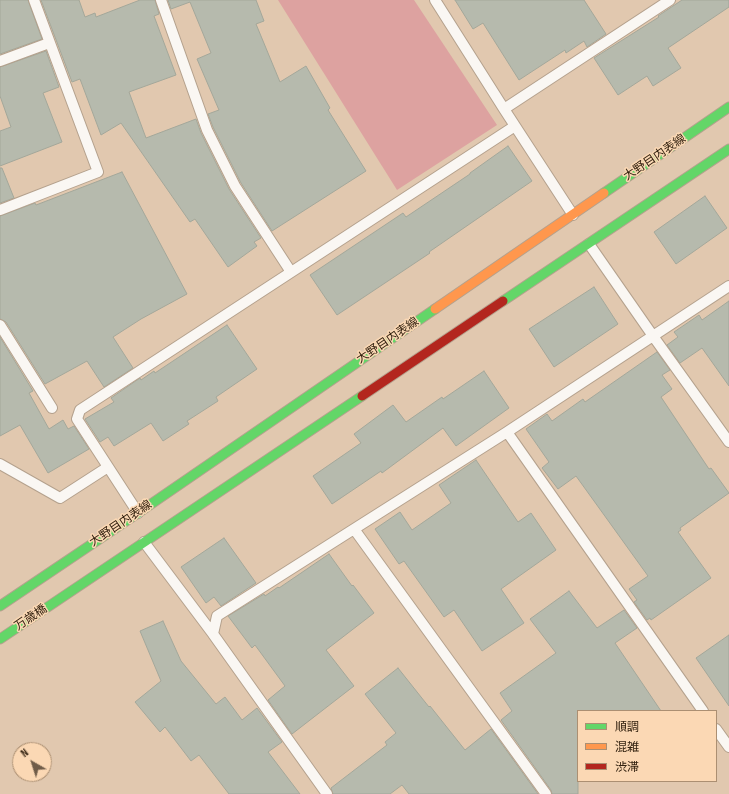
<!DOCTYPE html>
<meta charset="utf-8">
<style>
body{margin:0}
#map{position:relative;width:729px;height:794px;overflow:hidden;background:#e1c8af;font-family:"Sofia Sans Condensed","Noto Sans JP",sans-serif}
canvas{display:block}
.legend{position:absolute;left:577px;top:710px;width:140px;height:72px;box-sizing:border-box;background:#fbd8b4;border:1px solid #ab8f72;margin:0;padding:5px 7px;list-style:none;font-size:12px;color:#332210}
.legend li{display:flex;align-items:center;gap:8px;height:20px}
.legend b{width:20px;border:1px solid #ab8f72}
.north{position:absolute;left:12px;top:742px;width:40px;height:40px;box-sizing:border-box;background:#fbd8b4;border:1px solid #ab8f72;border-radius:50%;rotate:321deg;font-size:11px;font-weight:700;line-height:16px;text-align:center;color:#332210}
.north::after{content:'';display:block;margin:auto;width:14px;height:18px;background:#705c48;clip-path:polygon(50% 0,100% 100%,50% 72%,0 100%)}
</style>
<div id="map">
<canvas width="729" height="794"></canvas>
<ul class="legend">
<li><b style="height:5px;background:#63d668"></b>順調</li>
<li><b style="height:5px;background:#ff974d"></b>混雑</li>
<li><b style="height:5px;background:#b3261e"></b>渋滞</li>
</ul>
<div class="north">N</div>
</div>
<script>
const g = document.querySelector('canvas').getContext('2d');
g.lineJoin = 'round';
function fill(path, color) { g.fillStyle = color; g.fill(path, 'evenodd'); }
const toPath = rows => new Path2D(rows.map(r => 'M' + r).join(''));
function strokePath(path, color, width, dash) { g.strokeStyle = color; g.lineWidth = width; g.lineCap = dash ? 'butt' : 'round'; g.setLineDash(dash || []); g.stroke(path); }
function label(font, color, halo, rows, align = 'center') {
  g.font = font + ' "Sofia Sans Condensed","Noto Sans JP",sans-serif'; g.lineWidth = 3; g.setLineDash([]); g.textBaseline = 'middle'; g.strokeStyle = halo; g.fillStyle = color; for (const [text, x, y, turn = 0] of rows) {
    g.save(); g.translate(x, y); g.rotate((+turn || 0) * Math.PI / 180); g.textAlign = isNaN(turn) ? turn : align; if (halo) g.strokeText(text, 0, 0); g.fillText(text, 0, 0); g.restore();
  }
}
fill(toPath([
 [278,0,414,0,497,125,397,190]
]), '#dda2a0');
const building = toPath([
 [0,0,28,0,42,39,0,54,0,0],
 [41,0,79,0,85,17,95,13,96,17,140,0,155,0,159,14,154,16,176,75,129,92,146,138,196,119,201,133,229,189,261,238,254,242,257,246,228,267,195,219,190,222,121,123,101,135,80,79,72,82,41,0],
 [168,0,256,0,264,21,256,24,280,82,306,66,330,108,328,110,366,171,272,231,241,183,213,127,208,114,219,110,197,59,211,53,190,2,171,9,168,0],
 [455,0,584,0,606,34,587,47,584,41,566,53,565,50,519,80,483,23,473,29,455,0],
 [682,0,729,0,729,7,668,48,681,68,653,86,647,76,618,95,594,58,659,17,658,16,682,0],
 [46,51,59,87,43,93,62,142,0,166,0,131,11,127,0,96,0,67,46,51],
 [508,146,532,181,429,252,430,253,337,315,310,275,403,213,406,217,470,174,470,173,508,146],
 [0,168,2,168,14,198,0,203,0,168],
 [122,172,187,294,141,319,113,337,133,368,104,387,87,361,45,384,6,322,0,319,0,216,35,203,36,205,122,172],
 [705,196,727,228,676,264,654,232,705,196],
 [594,287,618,324,554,367,529,329,594,287],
 [729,301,729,386,702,348,680,363,667,345,678,337,674,332,699,315,702,320,729,301],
 [227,325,257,369,216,397,218,401,187,421,189,424,163,441,151,423,114,446,108,437,100,442,85,419,114,402,111,398,140,378,141,380,154,371,155,373,227,325],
 [0,337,33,391,29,393,49,429,63,420,68,429,74,426,89,449,48,473,20,425,0,436,0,337],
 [657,352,670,370,662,375,672,389,661,397,709,469,711,468,729,493,680,528,681,530,678,532,711,578,651,620,650,618,647,620,634,602,637,600,629,589,648,576,576,476,558,489,542,468,549,462,526,429,547,414,552,421,583,399,585,402,657,352],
 [484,371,509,408,456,446,443,428,382,473,381,471,332,504,313,476,361,443,354,434,393,405,406,422,442,397,443,399,484,371],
 [476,460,518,522,531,513,556,550,501,589,524,623,482,651,454,610,444,617,404,561,399,564,375,529,400,512,412,530,451,503,439,485,476,460],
 [224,538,256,583,221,606,214,597,206,603,181,567,224,538],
 [329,554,352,586,353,585,374,613,326,650,354,686,292,734,268,700,285,686,255,645,252,648,228,616,264,594,265,596,278,587,279,588,329,554],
 [569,591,597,628,624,610,637,628,615,643,661,711,578,711,578,794,552,794,551,790,501,720,512,711,500,693,556,653,530,619,569,591],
 [163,621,181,661,216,704,225,697,242,720,257,708,282,742,268,752,300,794,229,794,199,755,191,761,165,727,160,732,135,702,161,681,140,631,163,621],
 [729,635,729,706,696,658,729,635],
 [398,668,429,707,430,706,465,750,491,729,538,794,409,794,402,785,390,794,333,794,331,788,387,745,385,742,396,733,365,694,398,668]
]);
fill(building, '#b6baad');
strokePath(building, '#a3a79a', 1);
const lane = toPath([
 [161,0,207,130,235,186,291,272],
 [435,0,504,109,573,215],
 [0,61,49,43],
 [504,109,670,0],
 [0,210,98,172,34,0],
 [589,244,653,336,729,442],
 [0,325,52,408],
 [507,432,354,529,546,794],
 [0,464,60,498,108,467],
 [138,513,77,419,80,410,515,126],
 [144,542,213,634],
 [703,711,507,432,729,286],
 [716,729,729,747],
 [327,794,213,634,217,616,354,529]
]);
const fast = toPath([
 [604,193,729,107],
 [503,301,729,149],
 [0,606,138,513,435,309],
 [0,639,362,396]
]);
const slow = toPath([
 [435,309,604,193]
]);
const jam = toPath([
 [362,396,503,301]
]);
strokePath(lane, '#b4a18d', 12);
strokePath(fast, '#b4a18d', 11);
strokePath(slow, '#b4a18d', 11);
strokePath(jam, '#b4a18d', 11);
strokePath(lane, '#faf7f3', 10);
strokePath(fast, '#63d668', 9);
strokePath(slow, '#ff974d', 9);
strokePath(jam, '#b3261e', 9);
label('12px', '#332210', '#fbd8b4', [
 ["大野目内表線",655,158,-34],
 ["大野目内表線",388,341,-34],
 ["大野目内表線",121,524,-34],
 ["万歳橋",31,618,-34]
]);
</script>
